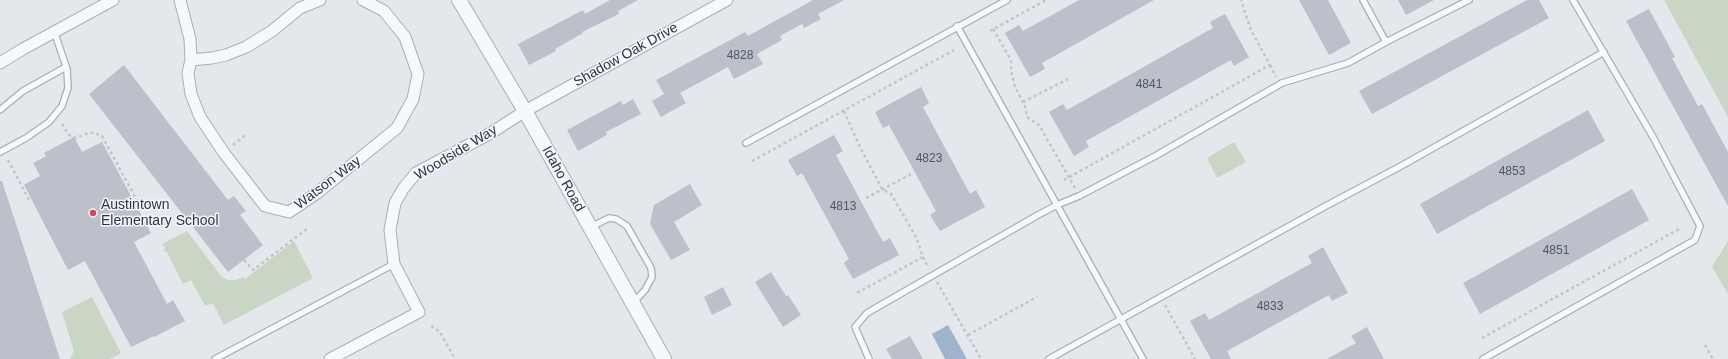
<!DOCTYPE html>
<style>
body{margin:0}
canvas{display:block;background:#e4e7ec}
</style>
<canvas width="1728" height="359"></canvas>
<script>
const g = document.querySelector('canvas').getContext('2d');
g.lineJoin = 'round';
function fill(path, color) { g.fillStyle = color; g.fill(path, 'evenodd'); }
const toPath = rows => new Path2D(rows.map(r => 'M' + r).join(''));
function strokePath(path, color, width, dash) { g.strokeStyle = color; g.lineWidth = width; g.lineCap = dash ? 'butt' : 'round'; g.setLineDash(dash || []); g.stroke(path); }
function label(font, color, halo, rows, align = 'center') {
  g.font = font + ' Arial,sans-serif'; g.lineWidth = 3; g.setLineDash([]); g.textBaseline = 'middle'; g.strokeStyle = halo; g.fillStyle = color; for (const [text, x, y, turn = 0] of rows) {
    g.save(); g.translate(x, y); g.rotate((+turn || 0) * Math.PI / 180); g.textAlign = isNaN(turn) ? turn : align; if (halo) g.strokeText(text, 0, 0); g.fillText(text, 0, 0); g.restore();
  }
}
fill(toPath([
 [1664,0,1728,0,1728,117],
 [1234,142,1246,162,1217,178,1207,158],
 [187,231,222,277,228,280,236,280,243,277,245,279,294,241,313,278,224,325,213,303,205,306,191,280,183,284,167,252,164,251,165,248,162,244],
 [1728,241,1728,294,1712,267],
 [92,297,121,353,110,359,70,359,73,353,73,348,62,312]
]), '#c9d6c5');
fill(toPath([
 [948,325,967,359,945,359,932,334]
]), '#9fb4cc');
fill(toPath([
 [610,0,638,0,618,11,619,14,582,32,583,33,555,49,556,51,529,65,518,44,583,10,585,14],
 [813,0,844,0,818,14,821,19,804,28,802,24,780,36,782,40,757,54,763,64,734,79,728,67,680,93,686,103,661,117,652,101,664,94,656,80,745,32,748,36],
 [1079,0,1154,0,1042,63,1045,69,1030,77,1005,33,1019,25,1023,31],
 [1299,0,1328,0,1351,43,1329,55],
 [1398,0,1434,0,1406,15],
 [1527,0,1539,0,1549,18,1372,114,1359,91],
 [1649,9,1675,57,1672,58,1698,106,1702,104,1728,152,1728,206,1626,21],
 [1225,14,1249,57,1234,66,1231,60,1086,141,1089,147,1074,156,1049,112,1063,104,1067,110,1213,28,1210,22],
 [124,65,228,200,234,196,246,211,240,215,263,245,228,272,89,94],
 [921,87,929,103,923,107,970,194,976,190,985,207,940,231,930,215,936,211,889,125,883,128,875,112],
 [633,99,641,114,606,132,607,135,578,151,567,130,621,101,623,105],
 [1588,110,1605,141,1437,234,1420,204],
 [834,135,843,151,836,155,883,242,890,238,899,255,853,279,844,263,849,259,802,173,797,176,788,160],
 [74,137,82,152,102,142,151,233,134,242,167,304,173,300,185,321,154,337,154,336,131,347,85,261,68,270,24,185,40,176,33,163,46,156,44,153],
 [0,181,2,181,60,359,0,359],
 [690,184,702,205,674,222,690,250,671,260,650,224,654,205],
 [1632,189,1649,220,1480,314,1463,283],
 [1323,247,1348,293,1332,301,1329,295,1227,351,1231,359,1211,359,1190,321,1205,313,1209,320,1312,263,1308,256],
 [771,272,786,296,788,295,801,315,783,327,755,282],
 [723,287,732,305,712,315,704,297],
 [1367,327,1384,359,1327,359,1356,343,1351,336],
 [910,336,923,359,892,359,886,349]
]), '#bbc0ca');
const service = toPath([
 [1363,0,1386,42,1469,0],
 [957,26,1143,359],
 [0,110,23,91,66,67],
 [746,143,1007,0],
 [0,152,26,138,49,122,62,106,68,88,67,69,54,31],
 [591,227,609,218,616,219,627,226,651,268,652,277,645,290,633,303],
 [215,359,394,264],
 [869,359,855,327,867,313,1038,215,1057,205,1079,196,1157,155,1282,83,1348,63,1386,42],
 [1049,359,1322,208,1401,166,1604,52],
 [1483,359,1695,240,1700,226,1653,137,1573,0]
]);
const minor = toPath([
 [180,0,190,39,191,60,188,73,191,94,200,117,224,153,265,206,289,212,317,193,397,128,413,99,418,74,405,37,384,11,363,0],
 [191,60,212,58,226,55,246,47,272,31,300,8,320,0],
 [0,63,23,49,113,0],
 [330,359,419,312,394,264,390,230,395,203,403,189,416,173,491,133,525,111,727,0]
]);
const tertiary = toPath([
 [459,0,525,111,664,359]
]);
strokePath(service, '#a9aeb7', 8);
strokePath(minor, '#a9aeb7', 13);
strokePath(tertiary, '#a9aeb7', 16);
strokePath(toPath([
 [993,29,1011,60,1011,70,1015,87,1025,106,1027,117,1039,125,1075,188],
 [990,31,1046,0],
 [1270,65,1276,77],
 [1023,102,1068,79],
 [844,111,860,147,882,189,891,194,916,237,923,257,857,293],
 [62,124,69,135,76,138,88,133,94,133,102,136,140,206],
 [233,145,247,134],
 [8,160,29,200],
 [752,161,954,50],
 [1064,180,1270,65,1251,30,1241,0],
 [866,198,913,173],
 [923,257,928,267],
 [244,260,253,270,307,229],
 [937,282,981,359],
 [1165,305,1195,359],
 [431,326,440,332,455,359],
 [968,335,1037,297],
 [1482,338,1681,228],
 [1705,345,1713,359]
]), '#c2c5cb', 2.5, [3, 3]);
strokePath(service, '#f7f8fa', 5.5);
strokePath(minor, '#f7f8fa', 11);
strokePath(tertiary, '#f7f8fa', 14);
for (const [x, y, r, color] of [
 [93,213,4,"#d1495b"]
]) { const dot = new Path2D(); dot.arc(x, y, r, 0, 2 * Math.PI); g.fillStyle = color; g.fill(dot); strokePath(dot, '#f4f6f9', 1.5); }
label('12px', '#4f5766', null, [
 ["4828",740,56],
 ["4841",1149,85],
 ["4823",929,159],
 ["4853",1512,172],
 ["4813",843,207],
 ["4851",1556,251],
 ["4833",1270,307]
]);
label('14px', '#2b3445', '#f4f6f9', [
 ["Shadow Oak Drive",626,55,-29],
 ["Woodside Way",456,153,-31],
 ["Idaho Road",563,179,61],
 ["Watson Way",328,183,-37]
]);
label('14px', '#2b3445', '#f4f6f9', [
 ["Austintown",101,205],
 ["Elementary School",101,221]
], 'left');
</script>
